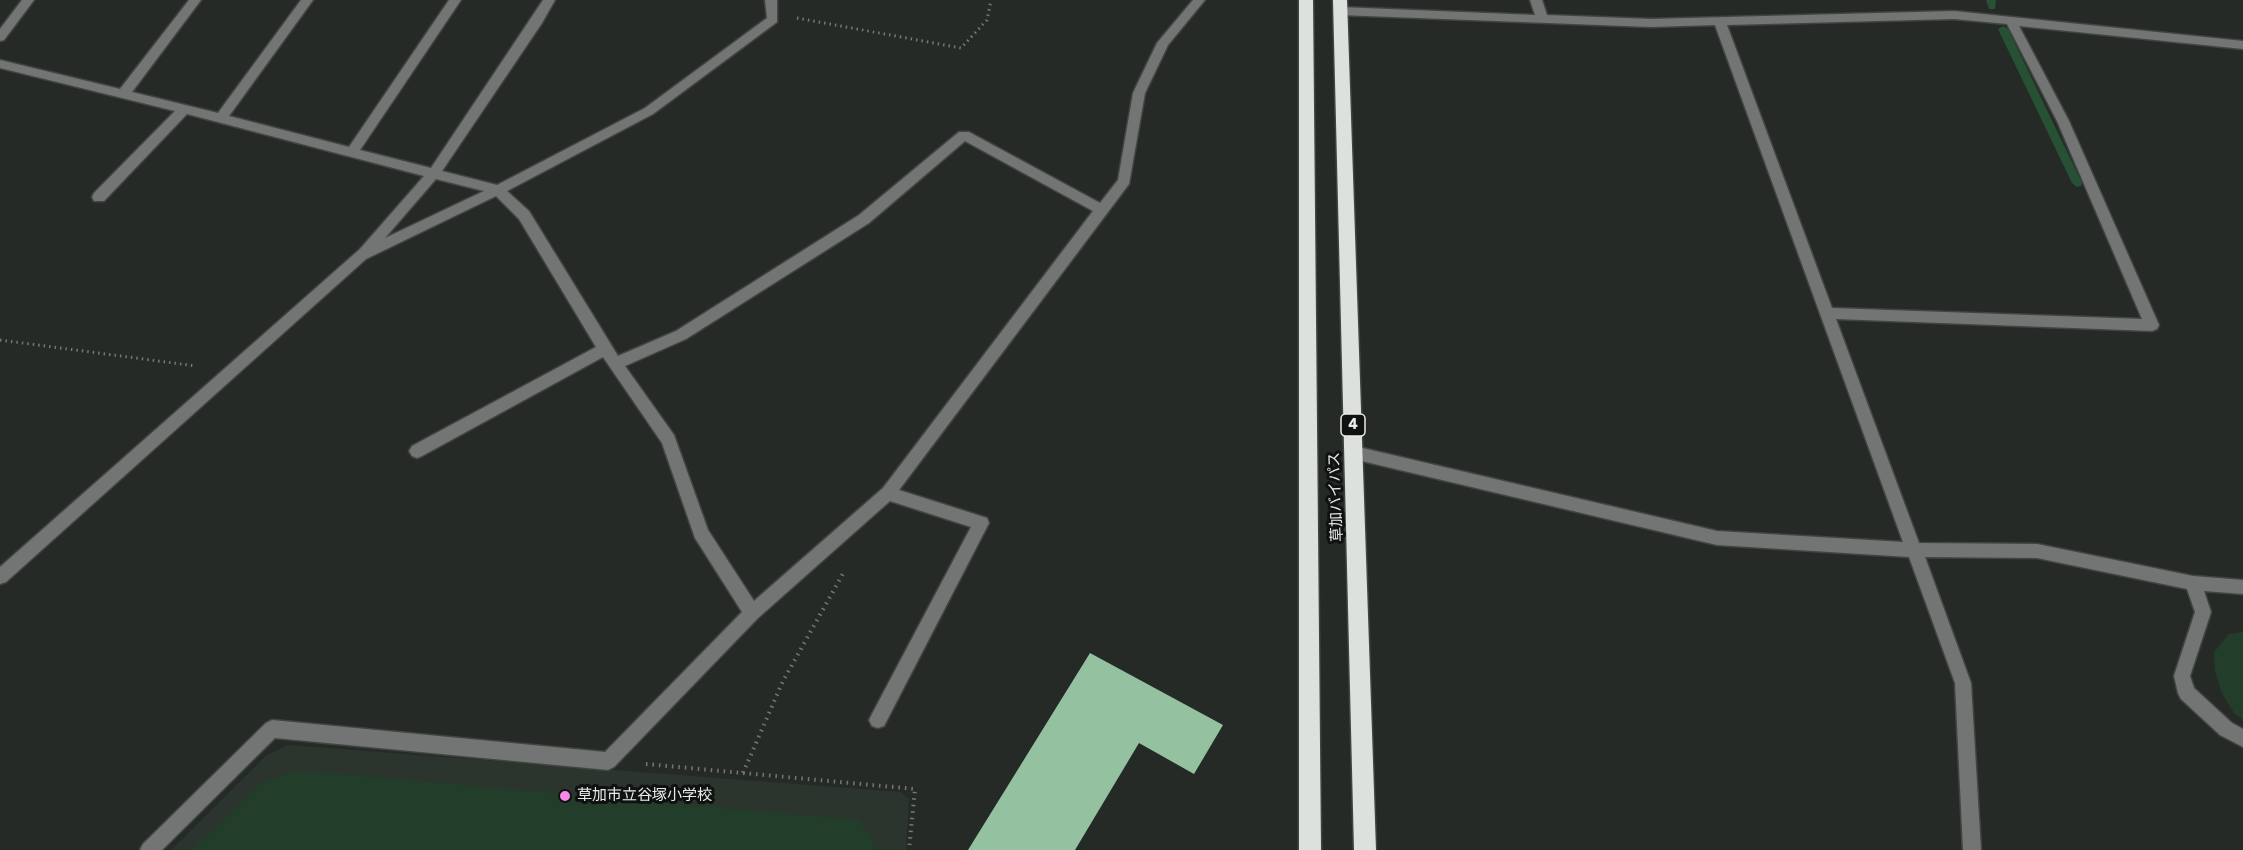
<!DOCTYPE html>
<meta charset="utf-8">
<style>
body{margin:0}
canvas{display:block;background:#262a27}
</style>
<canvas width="2243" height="850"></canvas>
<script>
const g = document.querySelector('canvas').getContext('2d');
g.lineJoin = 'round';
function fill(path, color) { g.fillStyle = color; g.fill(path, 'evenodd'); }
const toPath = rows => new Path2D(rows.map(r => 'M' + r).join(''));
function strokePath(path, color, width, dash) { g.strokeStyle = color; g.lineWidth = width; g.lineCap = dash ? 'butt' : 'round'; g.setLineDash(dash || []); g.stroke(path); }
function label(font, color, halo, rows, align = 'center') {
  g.font = font + ' Rubik,"Noto Sans JP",sans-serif'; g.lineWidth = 6; g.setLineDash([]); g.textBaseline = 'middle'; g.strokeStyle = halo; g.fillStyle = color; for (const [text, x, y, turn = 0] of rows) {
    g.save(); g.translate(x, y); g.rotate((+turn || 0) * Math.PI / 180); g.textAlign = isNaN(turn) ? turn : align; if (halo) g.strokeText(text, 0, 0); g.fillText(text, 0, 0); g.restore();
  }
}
fill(toPath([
 [288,745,900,792,909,799,906,850,171,850,266,756]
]), '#2b342d');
fill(toPath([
 [2243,632,2243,720,2234,713,2222,693,2215,671,2214,652,2229,634],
 [297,770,859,820,874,840,873,850,192,850,260,784]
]), '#223d2a');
fill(toPath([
 [1986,0,1996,0,1995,9,1989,9,1986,0],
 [2003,26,2008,29,2082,183,2081,186,2077,187,2072,183,1998,29,2003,26]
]), '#275134');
fill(toPath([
 [1090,653,1223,725,1194,774,1139,743,1075,850,968,850]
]), '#94c19f');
const minor = toPath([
 [22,0,34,0,4,40,0,41,0,29,22,0],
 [189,0,201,0,132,92,218,113,301,0,313,0,229,116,349,147,449,0,461,0,360,150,431,168,543,0,555,0,542,23,442,171,497,185,645,108,767,18,765,0,777,0,777,22,653,114,507,191,529,211,618,356,676,331,859,215,959,132,969,132,1100,203,1118,180,1133,93,1157,43,1193,0,1205,0,1168,45,1145,93,1129,184,899,490,987,518,989,523,884,726,878,728,872,726,869,720,872,714,971,527,890,501,758,618,614,767,608,770,275,738,162,850,140,850,143,844,266,723,272,720,605,752,742,612,695,538,662,443,603,357,422,456,417,458,412,456,409,451,412,446,596,347,519,219,496,196,366,259,6,582,0,584,0,567,360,249,424,176,187,114,104,201,94,201,92,197,94,193,175,111,0,68,0,60,120,89,189,0],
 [965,141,1093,211,883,488,754,601,708,530,674,435,625,366,686,339,869,223,965,141],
 [436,179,484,191,385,238,436,179],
 [1530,0,1542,0,1547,15,1651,19,1954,11,2243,41,2243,49,2019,26,2069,121,2159,325,2157,329,2152,331,1836,319,1919,543,2037,544,2193,576,2243,580,2243,594,2204,591,2211,612,2190,676,2194,688,2232,723,2243,729,2243,747,2220,735,2181,699,2178,693,2174,676,2195,612,2187,589,2037,558,1925,557,1971,683,1981,850,1963,850,1955,683,1909,557,1717,545,1349,458,1346,453,1349,448,1354,446,1717,531,1903,542,1715,25,1651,27,1340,15,1334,11,1340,7,1535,15,1530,0],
 [1954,19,2007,24,2057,121,2142,319,1832,308,1727,25,1954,19]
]);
const highway = toPath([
 [1299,0,1313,0,1321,850,1299,850,1299,0],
 [1333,0,1347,0,1376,850,1354,850,1333,0]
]);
strokePath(minor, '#414542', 3);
strokePath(highway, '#414542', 3);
strokePath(toPath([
 [797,18,961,48,987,20,991,0],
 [0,340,196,366]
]), '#747775', 3, [1.5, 4]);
strokePath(toPath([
 [646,764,915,789,909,850],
 [743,773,783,681,845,570]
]), '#747775', 4, [1.5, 5]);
fill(minor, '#737574');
fill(highway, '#dce1dd');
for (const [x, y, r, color] of [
 [565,796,6,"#f888ea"]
]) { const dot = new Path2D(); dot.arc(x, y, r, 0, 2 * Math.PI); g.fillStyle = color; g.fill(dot); strokePath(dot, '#101211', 2); }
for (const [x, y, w] of [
 [1353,425,24]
]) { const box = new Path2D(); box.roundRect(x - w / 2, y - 11, w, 22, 4.5); g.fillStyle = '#101211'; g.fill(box); strokePath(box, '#e9ebe9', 1.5); }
label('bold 14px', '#e9ebe9', null, [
 ["4",1353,425]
]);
label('15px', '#e9ebe9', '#101211', [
 ["草加バイパス",1336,497,-92]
]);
label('15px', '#e9ebe9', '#101211', [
 ["草加市立谷塚小学校",577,796]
], 'left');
</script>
